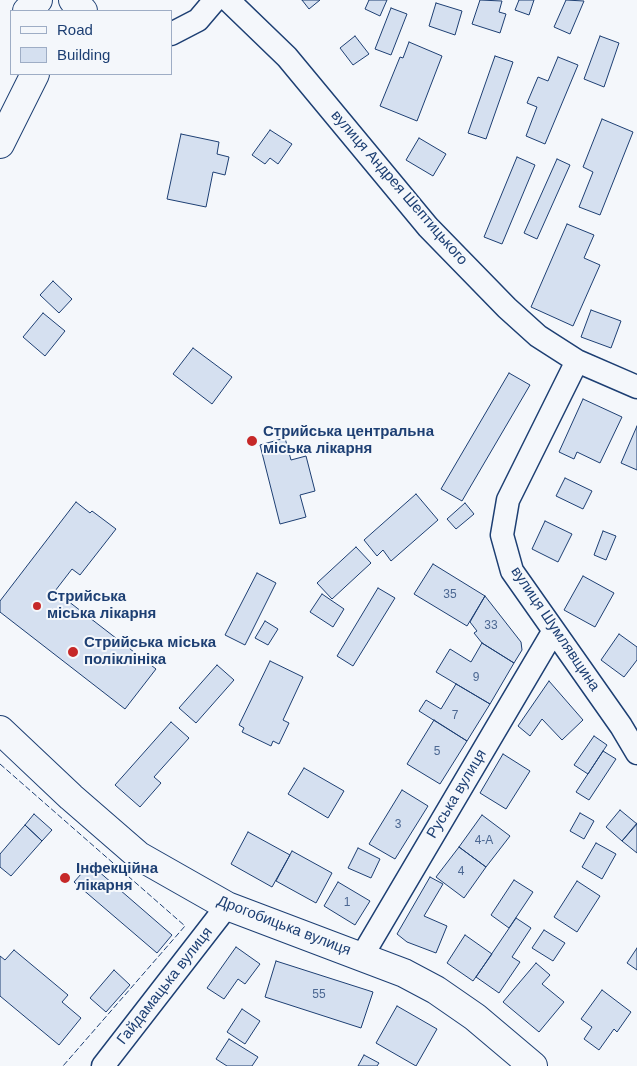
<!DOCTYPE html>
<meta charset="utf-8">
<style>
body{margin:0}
#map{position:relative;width:637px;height:1066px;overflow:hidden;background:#f4f7fb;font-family:Helvetica,sans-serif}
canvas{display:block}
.legend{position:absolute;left:10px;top:10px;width:162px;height:65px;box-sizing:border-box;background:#f4f7fb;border:1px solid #9eadc5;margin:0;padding:6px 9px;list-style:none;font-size:15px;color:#1d3f73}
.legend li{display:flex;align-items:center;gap:10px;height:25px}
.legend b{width:25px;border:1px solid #9eadc5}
</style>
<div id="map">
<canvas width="637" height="1066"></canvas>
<ul class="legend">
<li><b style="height:6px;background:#f4f7fb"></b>Road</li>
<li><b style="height:14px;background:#d5e0f0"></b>Building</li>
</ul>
</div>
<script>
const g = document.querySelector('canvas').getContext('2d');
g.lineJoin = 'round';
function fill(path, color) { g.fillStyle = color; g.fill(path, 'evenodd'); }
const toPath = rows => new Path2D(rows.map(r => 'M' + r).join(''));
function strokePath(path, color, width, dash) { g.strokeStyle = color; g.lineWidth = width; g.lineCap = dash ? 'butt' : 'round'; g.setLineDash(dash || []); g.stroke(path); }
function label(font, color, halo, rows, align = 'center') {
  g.font = font + ' Helvetica,sans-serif'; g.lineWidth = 4; g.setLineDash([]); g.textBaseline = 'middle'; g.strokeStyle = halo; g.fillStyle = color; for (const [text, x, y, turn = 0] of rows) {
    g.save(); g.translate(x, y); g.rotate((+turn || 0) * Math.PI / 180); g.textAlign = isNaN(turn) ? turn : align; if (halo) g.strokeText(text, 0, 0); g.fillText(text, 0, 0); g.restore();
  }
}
const building = toPath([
 [302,0,320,0,309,9,302,0],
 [369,0,387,0,380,16,365,9,369,0],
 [480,0,502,1,499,12,506,14,500,33,472,24,480,0],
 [519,0,534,0,529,15,515,10,519,0],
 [566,0,584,1,570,34,554,27,566,0],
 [436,3,462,11,455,35,429,26,436,3],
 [391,8,407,14,391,55,375,49,391,8],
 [355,36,369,54,353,65,340,48,355,36],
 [600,36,619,43,604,87,584,79,600,36],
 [409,42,442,56,417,121,380,106,400,57,403,58,409,42],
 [495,56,513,62,486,139,468,133,495,56],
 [558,57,578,65,545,144,526,136,537,107,527,103,538,77,548,81,558,57],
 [602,119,633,132,600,215,579,207,593,172,583,167,602,119],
 [270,130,292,144,278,164,270,158,265,164,252,155,270,130],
 [181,134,219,142,217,154,229,157,225,175,213,172,206,207,167,199,181,134],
 [419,138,446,154,433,176,406,160,419,138],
 [517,157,535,165,502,244,484,237,517,157],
 [557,159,570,165,537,239,524,233,557,159],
 [567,224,594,235,584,258,600,265,573,326,531,307,567,224],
 [53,281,72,299,59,313,40,295,53,281],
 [591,310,621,321,611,348,581,337,591,310],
 [43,313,65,331,45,356,23,337,43,313],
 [193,348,232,377,212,404,173,374,193,348],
 [509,373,530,385,462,501,441,489,509,373],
 [583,399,622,417,600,463,577,452,574,459,559,452,583,399],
 [637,426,637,470,621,463,637,426],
 [285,438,291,460,306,456,315,491,300,495,306,517,280,524,260,445,285,438],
 [565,478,592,491,583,509,556,496,565,478],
 [416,494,438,520,391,561,383,550,377,556,364,540,416,494],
 [76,502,90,513,92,511,116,529,80,575,72,569,55,591,156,669,125,709,0,612,0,601,76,502],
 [465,503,474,514,456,529,447,519,465,503],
 [545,521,572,534,558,562,532,549,545,521],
 [603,531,616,536,606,560,594,555,603,531],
 [356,547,371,563,332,599,317,583,356,547],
 [433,564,485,596,467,626,414,594,433,564],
 [257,573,276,583,245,645,225,635,257,573],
 [583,576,614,593,595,627,564,610,583,576],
 [378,588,395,598,353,666,337,656,378,588],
 [322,594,344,609,333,627,310,612,322,594],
 [485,596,521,642,522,650,514,663,482,643,474,633,477,631,470,622,485,596],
 [265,621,278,629,268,645,255,638,265,621],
 [619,634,637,647,637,660,624,677,601,660,619,634],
 [482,643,514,663,490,704,436,672,450,649,471,662,482,643],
 [270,661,303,677,283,720,289,723,279,744,273,741,271,746,242,732,244,728,239,725,270,661],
 [217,665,234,680,196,723,179,708,217,665],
 [549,681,583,720,562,740,542,719,530,736,518,726,549,681],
 [456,684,490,704,467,741,419,711,426,700,441,709,456,684],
 [434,720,467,741,440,784,407,764,434,720],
 [171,722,189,738,154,777,161,783,140,807,115,785,171,722],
 [594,736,607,745,588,774,574,765,594,736],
 [603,751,616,759,589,800,576,792,603,751],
 [503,754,530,771,506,809,480,793,503,754],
 [304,768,344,791,328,818,288,794,304,768],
 [402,790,428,806,395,859,369,844,402,790],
 [620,810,637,824,622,841,606,827,620,810],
 [580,813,594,821,584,839,570,831,580,813],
 [34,814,52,830,42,841,25,825,34,814],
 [482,815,510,836,486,867,459,847,482,815],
 [637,823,637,853,622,841,637,823],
 [25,825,42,841,11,876,0,867,0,854,25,825],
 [248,832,290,855,272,887,231,864,248,832],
 [596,843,616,854,602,879,582,867,596,843],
 [459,847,486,867,464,898,436,877,459,847],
 [358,848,380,859,371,878,348,868,358,848],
 [292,851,332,873,316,903,276,881,292,851],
 [90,864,172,935,157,953,74,882,90,864],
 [430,877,443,884,424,916,447,926,436,953,407,942,397,934,430,877],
 [514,880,533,892,509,928,491,915,514,880],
 [577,881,600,896,577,932,554,917,577,881],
 [338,882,370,901,355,925,324,906,338,882],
 [516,918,531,928,512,957,520,962,499,993,476,977,516,918],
 [544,930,565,943,553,961,532,948,544,930],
 [465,935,492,954,473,981,447,963,465,935],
 [236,947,260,964,245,984,238,979,224,999,207,988,236,947],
 [637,948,637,970,627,963,637,948],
 [14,950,68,995,62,1002,81,1018,59,1045,0,996,0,956,5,960,14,950],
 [276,961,373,992,361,1028,265,997,276,961],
 [536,963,550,975,542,984,564,1002,539,1032,503,1002,536,963],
 [114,970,130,985,106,1012,90,998,114,970],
 [602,990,631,1012,617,1032,614,1029,599,1050,584,1039,592,1027,581,1019,602,990],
 [397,1006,437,1029,416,1066,376,1043,397,1006],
 [242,1009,260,1021,245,1044,227,1032,242,1009],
 [229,1039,258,1057,252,1066,227,1066,216,1059,229,1039],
 [364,1055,379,1063,377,1066,358,1066,364,1055]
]);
fill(building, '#d5e0f0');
strokePath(building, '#1d3f73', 1);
const minor = toPath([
 [228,0,287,57,428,227,507,308,538,336,577,361,637,387],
 [171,34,198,20,215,0],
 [577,361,508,500,502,535,512,571,621,726,637,753],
 [362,956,553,632],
 [103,1066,227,906]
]);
const major = toPath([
 [73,0,83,11],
 [27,11,38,0],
 [0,144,35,74],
 [0,730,71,797,139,856,227,906,404,973,436,990,475,1017,533,1066]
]);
strokePath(minor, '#1d3f73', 25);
strokePath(major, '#1d3f73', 30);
strokePath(minor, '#f4f7fb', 22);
strokePath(major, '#f4f7fb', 28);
strokePath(toPath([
 [0,764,185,926,63,1066]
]), '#1d3f73', 1, [6, 2.5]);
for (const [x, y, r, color] of [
 [252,441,6,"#c62828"],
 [37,606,5,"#c62828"],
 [73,652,6,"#c62828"],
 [65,878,6,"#c62828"]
]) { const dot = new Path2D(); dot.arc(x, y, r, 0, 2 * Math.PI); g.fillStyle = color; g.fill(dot); strokePath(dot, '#f4f7fb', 2); }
label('12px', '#4b6792', null, [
 ["35",450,595],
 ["33",491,626],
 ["9",476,678],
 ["7",455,716],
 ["5",437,752],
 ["3",398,825],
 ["4-А",484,841],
 ["4",461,872],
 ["1",347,903],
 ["55",319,995]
]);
label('15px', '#1d3f73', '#f4f7fb', [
 ["вулиця Андрея Шептицького",399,188,49],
 ["вулиця Шумлявщина",555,629,56],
 ["Руська вулиця",457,794,-59],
 ["Дрогобицька вулиця",284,926,21],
 ["Гайдамацька вулиця",165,986,-52]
]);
label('bold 15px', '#1d3f73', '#f4f7fb', [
 ["Стрийська центральна",263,432],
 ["міська лікарня",263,449],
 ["Стрийська",47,597],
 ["міська лікарня",47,614],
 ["Стрийська міська",84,643],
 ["поліклініка",84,660],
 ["Інфекційна",76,869],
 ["лікарня",76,886]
], 'left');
</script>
